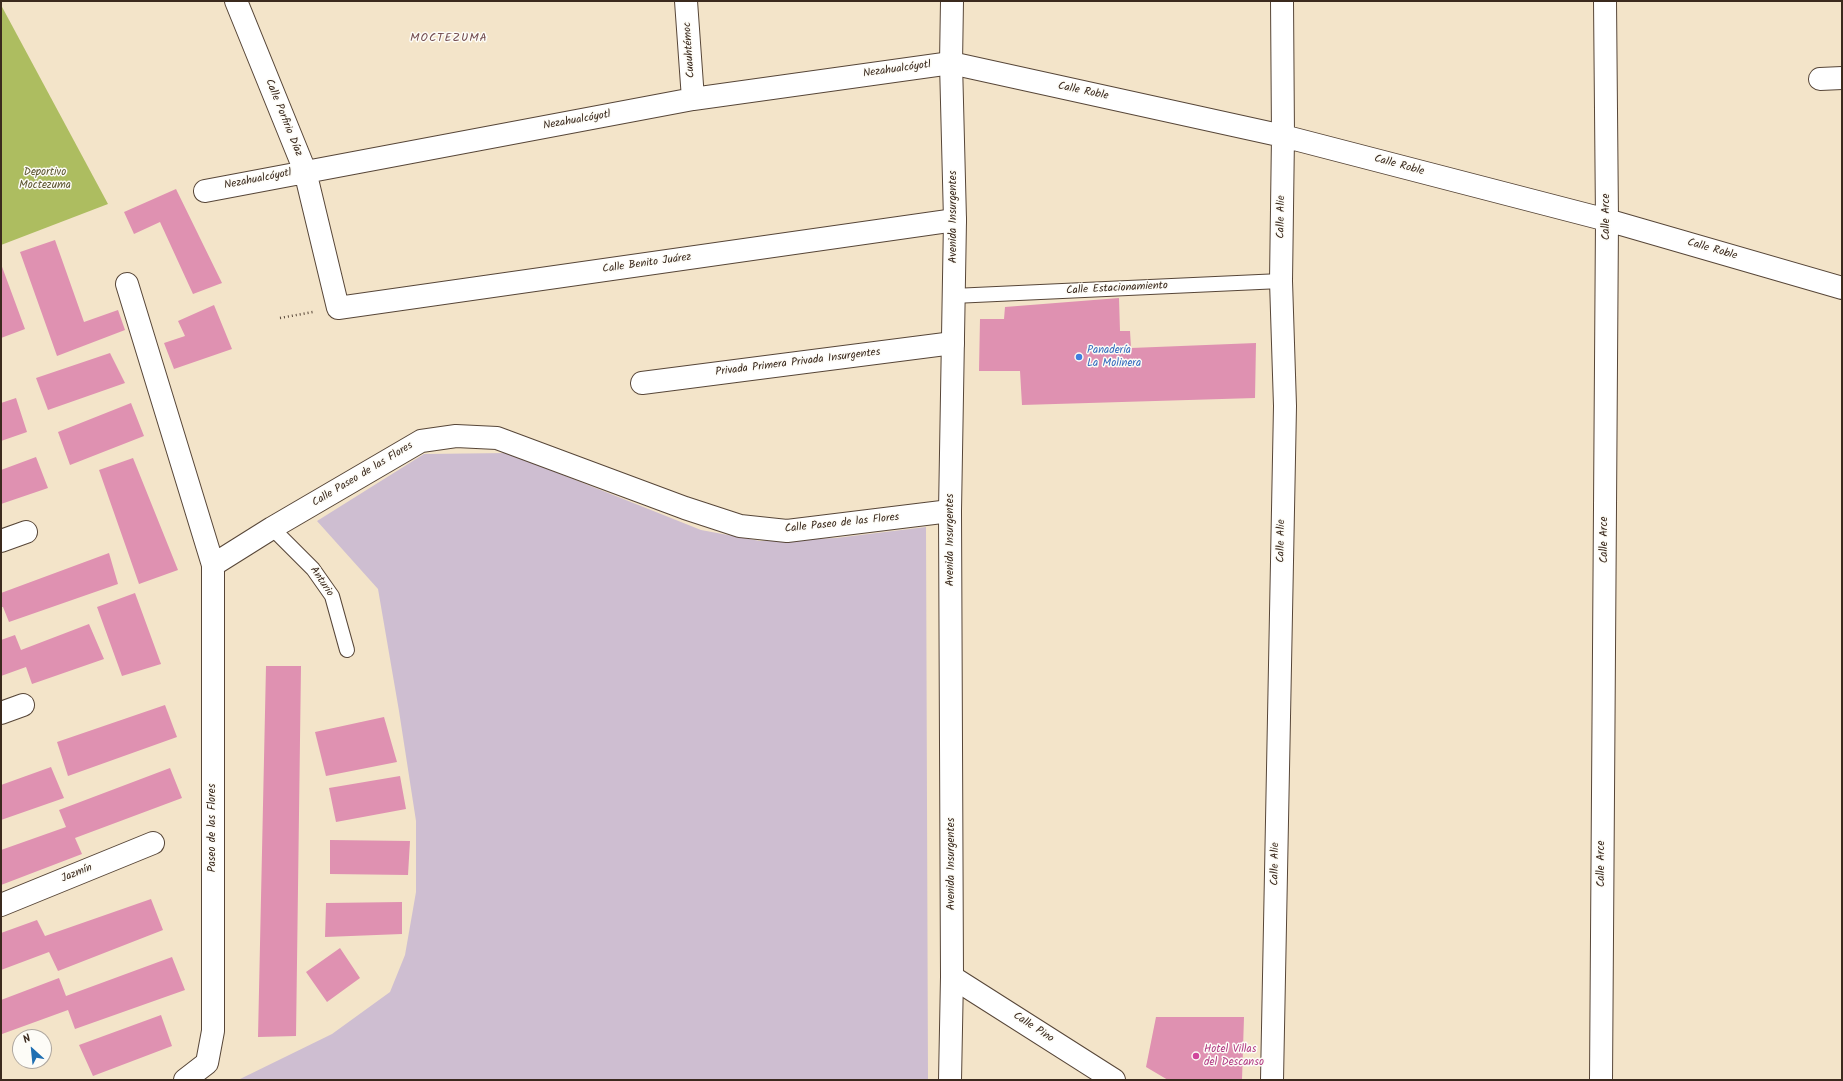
<!DOCTYPE html>
<meta charset="utf-8">
<style>
body{margin:0}
#map{position:relative;width:1843px;height:1081px;overflow:hidden;background:#f3e4c9;font-family:Kalam,sans-serif}
canvas{display:block}
.frame{position:absolute;inset:0;border:2px solid #3b2a1e;pointer-events:none}
.north{position:absolute;left:12px;top:1029px;width:40px;height:40px;box-sizing:border-box;background:#fdfcf7;border:1px solid #afa8a0;border-radius:50%;rotate:333deg;font-size:11px;font-weight:700;line-height:16px;text-align:center;color:#3b2a1e}
.north::after{content:'';display:block;margin:auto;width:14px;height:18px;background:#1f6fb2;clip-path:polygon(50% 0,100% 100%,50% 72%,0 100%)}
</style>
<div id="map">
<canvas width="1843" height="1081"></canvas>
<div class="frame"></div>
<div class="north">N</div>
</div>
<script>
const g = document.querySelector('canvas').getContext('2d');
g.lineJoin = 'round';
function fill(path, color) { g.fillStyle = color; g.fill(path, 'evenodd'); }
const toPath = rows => new Path2D(rows.map(r => 'M' + r).join(''));
function strokePath(path, color, width, dash) { g.strokeStyle = color; g.lineWidth = width; g.lineCap = dash ? 'butt' : 'round'; g.setLineDash(dash || []); g.stroke(path); }
function label(font, color, halo, rows, align = 'center') {
  g.font = font + ' Kalam,sans-serif'; g.lineWidth = 3; g.setLineDash([]); g.textBaseline = 'middle'; g.strokeStyle = halo; g.fillStyle = color; for (const [text, x, y, turn = 0] of rows) {
    g.save(); g.translate(x, y); g.rotate((+turn || 0) * Math.PI / 180); g.textAlign = isNaN(turn) ? turn : align; if (halo) g.strokeText(text, 0, 0); g.fillText(text, 0, 0); g.restore();
  }
}
fill(toPath([
 [508,453,701,530,760,541,836,538,926,527,928,1080,238,1080,332,1034,390,992,405,955,416,892,416,821,399,711,378,589,317,521,424,454]
]), '#cebed1');
fill(toPath([
 [1,5,108,204,1,245]
]), '#adbd60');
fill(toPath([
 [176,189,222,283,193,294,160,222,134,234,124,212],
 [55,240,84,322,118,310,125,330,57,356,20,252],
 [1,264,25,329,1,338],
 [1119,298,1120,331,1130,331,1131,348,1256,343,1255,398,1022,405,1020,371,979,371,980,319,1004,319,1005,307],
 [214,305,232,349,174,369,164,343,185,336,178,321],
 [110,353,125,383,48,410,36,378],
 [16,398,27,432,1,441,1,403],
 [131,403,144,436,70,465,58,432],
 [36,457,48,488,1,504,1,470],
 [133,458,178,570,139,584,99,470],
 [109,553,118,584,9,622,3,607,1,607,1,593],
 [135,593,161,664,122,676,97,607],
 [89,624,104,659,32,684,26,667,1,676,1,640,15,635,21,650],
 [266,666,301,666,296,1036,258,1037],
 [165,705,177,737,68,776,57,742],
 [384,717,397,762,326,776,315,732],
 [51,767,64,798,1,820,1,785],
 [170,768,182,798,75,838,82,854,1,885,1,850,66,827,59,810],
 [400,776,406,809,336,822,329,788],
 [330,840,410,841,408,875,330,874],
 [151,899,163,930,58,971,49,952,1,970,1,933,37,920,45,936],
 [402,902,402,934,325,937,326,903],
 [340,948,360,978,327,1002,306,972],
 [172,957,185,990,75,1029,68,1010,2,1034,1,1000,59,978,66,996],
 [161,1015,172,1046,93,1076,79,1045],
 [1156,1017,1244,1017,1242,1080,1168,1080,1146,1067]
]), '#df91b1');
const lane = toPath([
 [953,296,1281,281],
 [272,528,313,569,332,596,347,650]
]);
const street = toPath([
 [236,1,305,171,338,308,955,220],
 [686,1,693,99],
 [1820,79,1842,78],
 [205,191,693,99,951,63,1283,136,1607,220,1842,288],
 [127,284,213,565,213,1031,207,1063,185,1080],
 [642,383,953,343],
 [1,541,26,532],
 [213,565,272,528,421,441,456,436,497,438,685,508,740,526,787,531,950,511],
 [1,713,23,705],
 [1,905,153,843],
 [952,977,1114,1080],
 [1272,1080,1285,406,1281,281,1283,136,1282,1],
 [1601,1080,1607,220,1605,1]
]);
const secondary = toPath([
 [950,1080,952,977,950,511,955,220,951,63,952,1]
]);
strokePath(lane, '#574638', 16);
strokePath(street, '#574638', 24);
strokePath(secondary, '#574638', 24);
strokePath(toPath([
 [280,318,313,312]
]), '#574638', 2.5, [1, 3]);
strokePath(lane, '#fff', 14);
strokePath(street, '#fff', 22);
strokePath(secondary, '#fff', 22);
for (const [x, y, r, color] of [
 [1079,357,4,"#3f7fe0"],
 [1196,1056,4,"#d1479c"]
]) { const dot = new Path2D(); dot.arc(x, y, r, 0, 2 * Math.PI); g.fillStyle = color; g.fill(dot); strokePath(dot, '#fdfcf7', 1.5); }
label('11px', '#3b2a1e', '#fdfcf7', [
 ["Cuauhtémoc",690,50,-94],
 ["Nezahualcóyotl",897,70,-8],
 ["Calle Roble",1083,92,12],
 ["Calle Porfirio Díaz",283,118,68],
 ["Nezahualcóyotl",577,121,-10],
 ["Calle Roble",1399,166,15],
 ["Nezahualcóyotl",258,180,-11],
 ["Avenida Insurgentes",954,217,-90],
 ["Calle Alie",1282,217,-89],
 ["Calle Arce",1607,217,-90],
 ["Calle Roble",1712,250,16],
 ["Calle Benito Juárez",647,264,-8],
 ["Calle Estacionamiento",1117,289,-3],
 ["Privada Primera Privada Insurgentes",798,363,-7],
 ["Calle Paseo de las Flores",363,475,-31],
 ["Calle Paseo de las Flores",842,524,-6],
 ["Avenida Insurgentes",951,540,-90],
 ["Calle Arce",1605,540,-90],
 ["Calle Alie",1282,541,-89],
 ["Anturio",321,582,56],
 ["Paseo de las Flores",213,828,-90],
 ["Avenida Insurgentes",952,864,-90],
 ["Calle Alie",1276,864,-89],
 ["Calle Arce",1602,864,-90],
 ["Jazmín",77,874,-22],
 ["Calle Pino",1033,1028,33]
]);
label('11px', '#5d5632', '#fdfcf7', [
 ["Deportivo",45,173],
 ["Moctezuma",45,186]
]);
label('11px', '#366cbe', '#fdfcf7', [
 ["Panadería",1087,351],
 ["La Molinera",1087,364]
], 'left');
label('11px', '#b23c85', '#fdfcf7', [
 ["Hotel Villas",1204,1050],
 ["del Descanso",1204,1063]
], 'left');
g.letterSpacing = '1px';
label('12px', '#744e51', '#fdfcf7', [
 ["MOCTEZUMA",449,39]
]);
g.letterSpacing = '0px';
</script>
